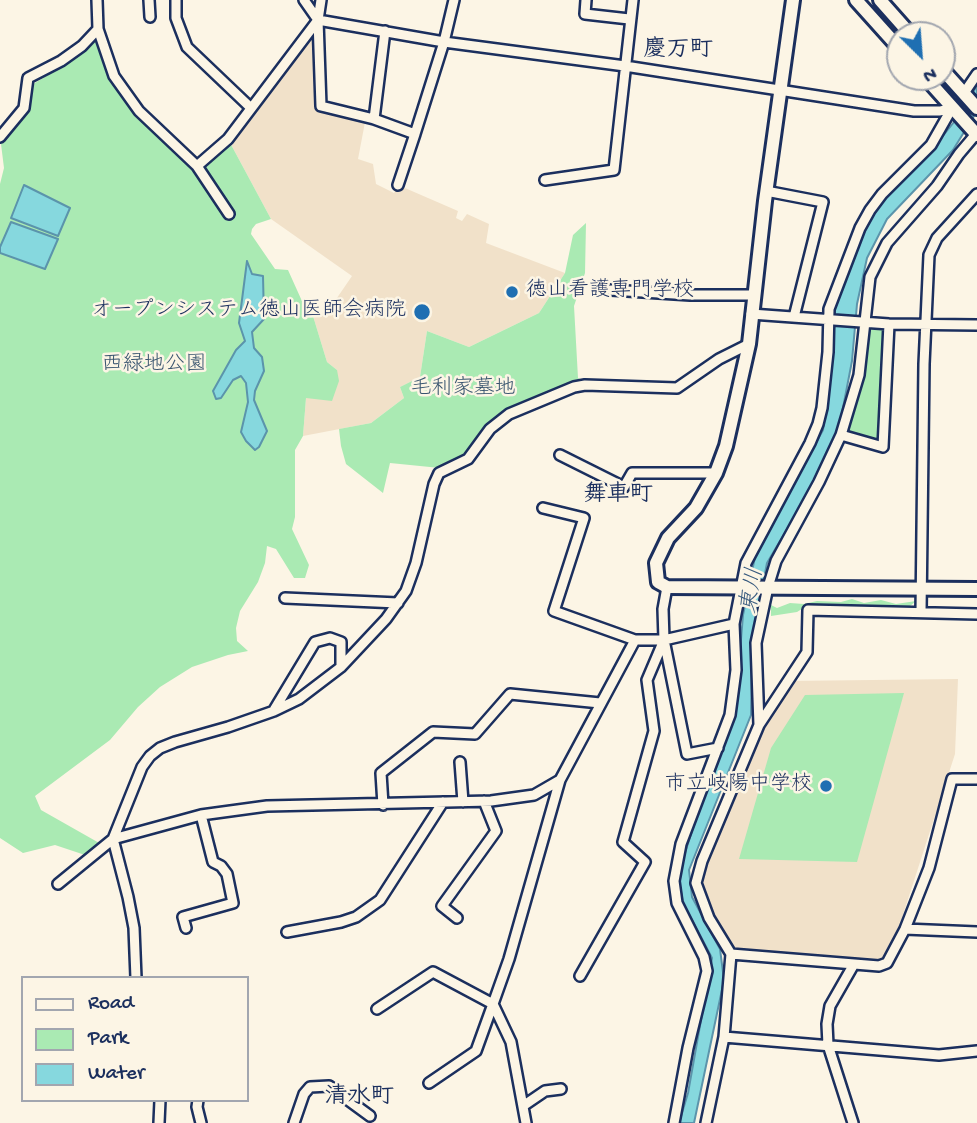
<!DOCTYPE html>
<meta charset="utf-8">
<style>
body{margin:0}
#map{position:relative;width:977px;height:1123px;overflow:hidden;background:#fcf5e5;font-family:"Gochi Hand",sans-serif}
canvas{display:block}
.legend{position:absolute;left:21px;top:976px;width:228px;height:126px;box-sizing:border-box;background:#fcf5e5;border:2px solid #a2a6af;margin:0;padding:9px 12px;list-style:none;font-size:21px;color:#1b2f5e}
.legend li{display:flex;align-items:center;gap:14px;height:35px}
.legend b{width:35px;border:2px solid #a2a6af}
.north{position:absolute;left:886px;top:21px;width:70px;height:70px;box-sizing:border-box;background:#fcf5e5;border:2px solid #a2a6af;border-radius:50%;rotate:155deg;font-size:19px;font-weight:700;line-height:28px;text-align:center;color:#1b2f5e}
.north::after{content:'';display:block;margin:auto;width:24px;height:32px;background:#1f6fb2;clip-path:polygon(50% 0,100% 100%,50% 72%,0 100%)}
</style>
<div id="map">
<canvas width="977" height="1123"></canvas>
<ul class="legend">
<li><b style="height:9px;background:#fcf5e5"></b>Road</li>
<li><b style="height:19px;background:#aaeab3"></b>Park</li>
<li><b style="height:19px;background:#86d8de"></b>Water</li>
</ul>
<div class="north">N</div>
</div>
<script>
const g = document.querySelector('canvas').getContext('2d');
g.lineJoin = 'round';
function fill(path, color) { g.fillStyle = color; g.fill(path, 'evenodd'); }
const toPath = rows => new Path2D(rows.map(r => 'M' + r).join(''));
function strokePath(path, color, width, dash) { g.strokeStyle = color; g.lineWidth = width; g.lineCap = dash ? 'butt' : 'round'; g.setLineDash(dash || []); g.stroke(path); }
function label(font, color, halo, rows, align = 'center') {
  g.font = font + ' "Gochi Hand","Klee One",sans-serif'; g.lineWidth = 5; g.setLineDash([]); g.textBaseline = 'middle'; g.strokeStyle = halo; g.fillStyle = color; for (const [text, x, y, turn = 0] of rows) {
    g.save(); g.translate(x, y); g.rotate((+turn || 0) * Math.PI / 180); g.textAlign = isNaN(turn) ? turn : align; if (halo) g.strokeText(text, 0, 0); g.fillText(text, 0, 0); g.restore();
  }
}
fill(toPath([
 [318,20,321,105,366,117,358,159,373,164,376,184,394,193,398,185,458,211,456,218,462,221,467,214,489,224,486,243,565,273,539,313,469,347,427,331,420,377,400,387,404,398,371,423,303,436,306,398,337,370,327,362,313,316,328,311,352,276,271,219,228,139],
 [958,679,955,754,887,964,731,954,696,883,759,725,787,681]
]), '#f1e1c9');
fill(toPath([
 [97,35,109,74,123,99,133,112,196,172,228,139,271,219,256,224,252,229,251,234,275,269,288,270,306,310,313,316,327,362,337,370,339,381,332,401,306,398,303,436,295,450,295,517,292,529,309,565,305,578,294,578,276,549,267,546,265,563,258,582,240,611,236,628,237,641,248,651,228,655,192,667,160,687,138,707,110,740,35,796,41,810,101,844,88,856,55,845,23,853,0,838,0,184,4,168,1,144,24,111,30,86,76,58],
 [586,223,585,273,574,306,578,378,590,383,504,413,465,459,440,468,390,463,383,493,346,464,341,446,339,429,371,423,404,398,400,387,420,377,427,331,469,347,539,313,565,273,573,235],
 [866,327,886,328,879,444,845,432],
 [852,599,864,603,881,600,896,604,916,601,910,606,816,604,805,607,797,612,771,616,771,605,777,608,790,603,804,604,817,601,841,602],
 [904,693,857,862,739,859,771,748,805,695]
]), '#aaeab3');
const water = toPath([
 [977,86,977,111,953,150,887,219,867,258,857,304,852,361,837,439,805,499,767,563,752,642,751,715,689,870,692,897,720,949,724,980,694,1123,679,1123,688,1093,712,958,683,903,678,875,705,790,735,712,743,615,756,552,823,430,833,351,835,307,852,249,875,208,922,162,954,122,977,86],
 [24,185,70,208,58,236,11,218,24,185],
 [11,222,58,239,45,269,0,253,0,247,11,222],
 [247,261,252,274,263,276,264,319,252,332,254,348,262,357,264,371,255,391,254,400,267,431,259,447,255,450,246,441,241,432,248,402,246,383,241,376,233,380,221,398,216,399,213,391,236,350,245,341,239,323,247,261]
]);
fill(water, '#86d8de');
strokePath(water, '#5b94ab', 2);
const street = toPath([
 [97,0,98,29,114,76,139,111,197,166,229,214],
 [149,0,150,17],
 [176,0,176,18,187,47,251,108],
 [304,0,318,20,444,42,625,66,914,111,940,111,952,108],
 [321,0,318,20,321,106,374,119,415,134,444,42,454,0],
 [586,0,585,14,629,19],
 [964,93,977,74],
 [374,119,385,31],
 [0,137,24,108,28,78,61,61,82,46,98,29],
 [197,166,228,139,318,20],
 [545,180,614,170,633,0],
 [398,185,415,134],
 [766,191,823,202,794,317],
 [611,290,690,295,753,295],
 [751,314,889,324,977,325],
 [841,435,883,447,889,324],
 [560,455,624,487,632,473,716,473],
 [543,508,584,518,554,611,635,640,664,640,734,624,746,563,810,443,818,424,822,408,828,352,829,309,860,228,870,210,882,194,931,145,952,108],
 [667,587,663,609,664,640,687,754,718,748],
 [285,598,398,603],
 [921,612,924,364,929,255,937,238,977,194],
 [274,710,315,642,330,638,341,642,341,667],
 [759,725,756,643,768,587,776,561,819,482,841,435,859,375,870,277,887,243,937,186,959,154,976,134],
 [460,762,463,802],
 [383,805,381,773,433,732,475,734,510,694,600,703],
 [58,884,113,839,201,815,267,806,491,801,534,795,560,780],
 [457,918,442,906,496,831,484,801],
 [186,928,183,917,233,903,227,874,221,866,213,862,201,815],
 [905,929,977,932],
 [287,932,341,922,356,917,380,900,443,802],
 [731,954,879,966,887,963,905,929,929,868,952,779,977,779],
 [580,976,645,862,623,842,654,731,647,680,664,640],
 [136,978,134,928,128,897,113,839,142,767,150,756,160,748,175,742,228,727,274,711,299,699,341,667,386,619,406,591,416,563,434,484,439,473,468,459,490,429,509,414,574,387,585,385,677,388,719,359,749,344],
 [377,1009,433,972,493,1004,476,1051,429,1083],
 [724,1037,939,1055,977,1051],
 [198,1100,197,1107,201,1123],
 [523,1106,545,1091,561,1089],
 [159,1123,160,1100],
 [294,1123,304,1094,310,1087,329,1086,370,1116],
 [526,1123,511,1042,493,1004,509,959,560,780,635,640],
 [674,1123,688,1048,707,971,704,957,677,903,674,881,681,844,730,715,736,670,734,624],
 [706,1123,724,1037,731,954,709,918,696,883,702,861,759,725,807,652,808,610,977,614],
 [853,1123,828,1045,827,1024,830,1006,854,964]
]);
const secondary = toPath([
 [793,0,765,201,749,344,726,446,716,473,696,508,668,538,656,563,658,582,667,587,977,589],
 [856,0,900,49],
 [880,0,911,35],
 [942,69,977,108],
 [925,77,977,135]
]);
strokePath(street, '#1b2f5e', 14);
strokePath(secondary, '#1b2f5e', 18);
strokePath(street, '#fcf5e5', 9);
strokePath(secondary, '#fcf5e5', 12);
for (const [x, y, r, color] of [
 [512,292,7,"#1f6fb2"],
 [422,312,9,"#1f6fb2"],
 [826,786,7,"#1f6fb2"]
]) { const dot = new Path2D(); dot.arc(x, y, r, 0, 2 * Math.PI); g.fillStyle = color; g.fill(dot); strokePath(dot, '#fcf5e5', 2.5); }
label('21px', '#1b2f5e', '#fcf5e5', [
 ["徳山看護専門学校",526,292,"left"],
 ["オープンシステム徳山医師会病院",406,312],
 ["市立岐陽中学校",812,786]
], 'right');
label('21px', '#38546f', '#fcf5e5', [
 ["西緑地公園",154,366],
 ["毛利家墓地",463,390]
]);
label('bold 23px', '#1b2f5e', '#fcf5e5', [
 ["慶万町",678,51],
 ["舞車町",618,496],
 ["清水町",359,1098]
]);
label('italic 23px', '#36597e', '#fcf5e5', [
 ["東川",754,591,-81]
]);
</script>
